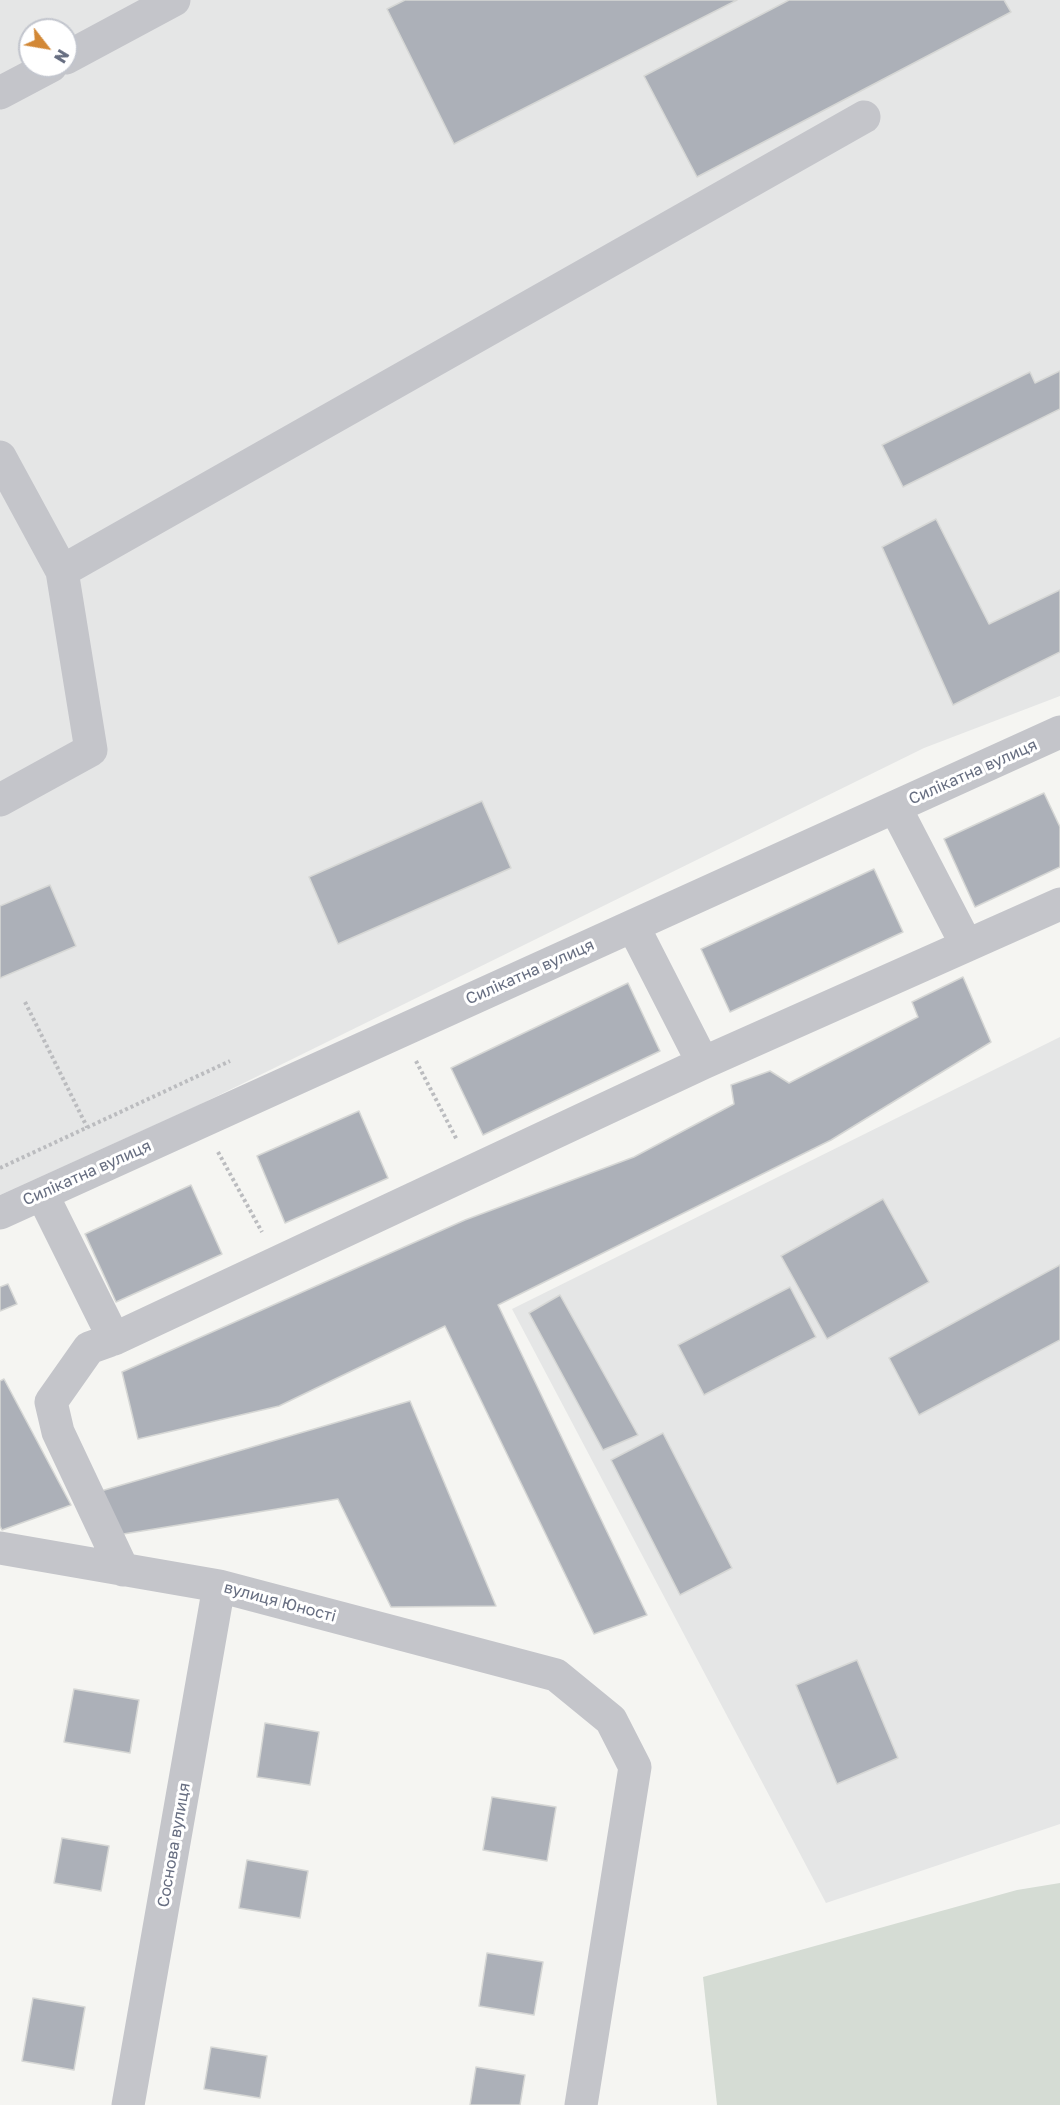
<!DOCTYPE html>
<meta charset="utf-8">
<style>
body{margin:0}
#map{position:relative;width:1060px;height:2105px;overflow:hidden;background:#f5f5f2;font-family:"Golos Text",sans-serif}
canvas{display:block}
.north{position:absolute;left:18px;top:18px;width:60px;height:60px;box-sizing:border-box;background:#fff;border:2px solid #c2c5cd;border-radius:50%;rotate:121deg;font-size:16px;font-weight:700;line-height:24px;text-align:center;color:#676e81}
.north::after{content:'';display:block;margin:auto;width:21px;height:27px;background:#d28836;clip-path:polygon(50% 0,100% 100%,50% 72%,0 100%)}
</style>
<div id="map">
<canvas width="1060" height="2105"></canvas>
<div class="north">N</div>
</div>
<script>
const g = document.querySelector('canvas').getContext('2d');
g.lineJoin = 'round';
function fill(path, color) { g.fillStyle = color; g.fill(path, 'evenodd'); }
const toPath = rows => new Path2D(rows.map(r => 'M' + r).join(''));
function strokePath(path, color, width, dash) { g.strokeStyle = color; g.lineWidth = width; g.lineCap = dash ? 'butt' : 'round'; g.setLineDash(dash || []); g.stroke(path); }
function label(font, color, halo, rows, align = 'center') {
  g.font = font + ' "Golos Text",sans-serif'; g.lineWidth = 6; g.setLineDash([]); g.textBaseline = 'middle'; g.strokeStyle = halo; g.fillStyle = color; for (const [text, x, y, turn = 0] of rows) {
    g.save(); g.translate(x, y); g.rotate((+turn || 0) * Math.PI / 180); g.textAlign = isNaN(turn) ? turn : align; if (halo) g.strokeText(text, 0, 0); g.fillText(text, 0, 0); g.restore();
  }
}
fill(toPath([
 [0,0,1060,0,1060,696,924,748,197,1106,0,1195],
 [30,30,66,30,66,66,30,66],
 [1060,1037,1060,1824,826,1903,512,1309]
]), '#e5e6e6');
fill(toPath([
 [1060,1883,1060,2105,717,2105,703,1977,1017,1890]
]), '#d5dcd4');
const building = toPath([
 [405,0,737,0,454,144,387,9,405,0],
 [789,0,1004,0,1011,12,697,177,644,76,789,0],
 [1060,371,1060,409,903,487,882,445,1030,372,1035,383,1060,371],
 [936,519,989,624,1060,590,1060,652,953,705,882,547,936,519],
 [1044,793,1060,827,1060,867,975,907,944,839,1044,793],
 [482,801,511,868,338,944,309,877,482,801],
 [874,869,903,932,730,1012,701,949,874,869],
 [50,885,76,946,0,978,0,906,50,885],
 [963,977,991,1042,831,1140,498,1305,647,1615,594,1634,445,1326,279,1406,138,1439,122,1372,465,1220,634,1157,734,1104,731,1085,770,1071,789,1083,918,1017,912,1002,963,977],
 [628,983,660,1051,483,1135,451,1068,628,983],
 [359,1111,388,1178,285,1223,257,1156,359,1111],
 [191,1185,222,1254,116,1302,85,1234,191,1185],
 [883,1199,929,1282,827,1339,781,1256,883,1199],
 [1060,1265,1060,1340,919,1415,889,1358,1060,1265],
 [8,1284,17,1304,0,1311,0,1287,8,1284],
 [790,1287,816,1337,704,1395,678,1345,790,1287],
 [560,1295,638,1435,603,1450,529,1313,560,1295],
 [4,1379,71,1505,2,1530,0,1526,0,1381,4,1379],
 [410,1401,496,1606,391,1607,338,1499,111,1536,101,1491,410,1401],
 [663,1433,732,1568,680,1595,611,1460,663,1433],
 [857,1660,898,1758,837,1784,796,1685,857,1660],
 [74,1689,139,1700,130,1753,64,1742,74,1689],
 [265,1723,319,1732,310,1785,257,1777,265,1723],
 [492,1797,556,1807,547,1861,483,1850,492,1797],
 [62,1838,109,1846,101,1891,54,1883,62,1838],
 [247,1860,308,1871,300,1918,239,1908,247,1860],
 [487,1953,543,1962,534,2015,479,2006,487,1953],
 [33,1998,85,2007,74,2070,22,2061,33,1998],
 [211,2047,267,2056,260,2098,204,2089,211,2047],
 [476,2067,525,2075,520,2105,470,2105,476,2067]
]);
fill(building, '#acb0b8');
strokePath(building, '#d6d7d5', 1.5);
strokePath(toPath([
 [25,1002,87,1127],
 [416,1061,457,1140],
 [218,1152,262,1232],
 [0,1168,230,1061]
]), '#bbbcbf', 4, [3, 3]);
strokePath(toPath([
 [66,58,174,0],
 [0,93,51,66],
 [0,457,62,571,864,117],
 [0,800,91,750,62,571],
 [895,807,966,944],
 [633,926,703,1063],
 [42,1194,114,1339,703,1063,1060,904],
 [0,1213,1060,732],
 [114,1339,89,1348,51,1402,58,1432,123,1570],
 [0,1548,219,1586,556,1675,611,1720,635,1767,581,2105],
 [128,2105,219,1586]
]), '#c4c5ca', 33);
label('16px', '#676e81', '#fff', [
 ["Силікатна вулиця",973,772,-24],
 ["Силікатна вулиця",530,972,-24],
 ["Силікатна вулиця",87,1173,-24],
 ["вулиця Юності",280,1602,15],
 ["Соснова вулиця",174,1845,-80]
]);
</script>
